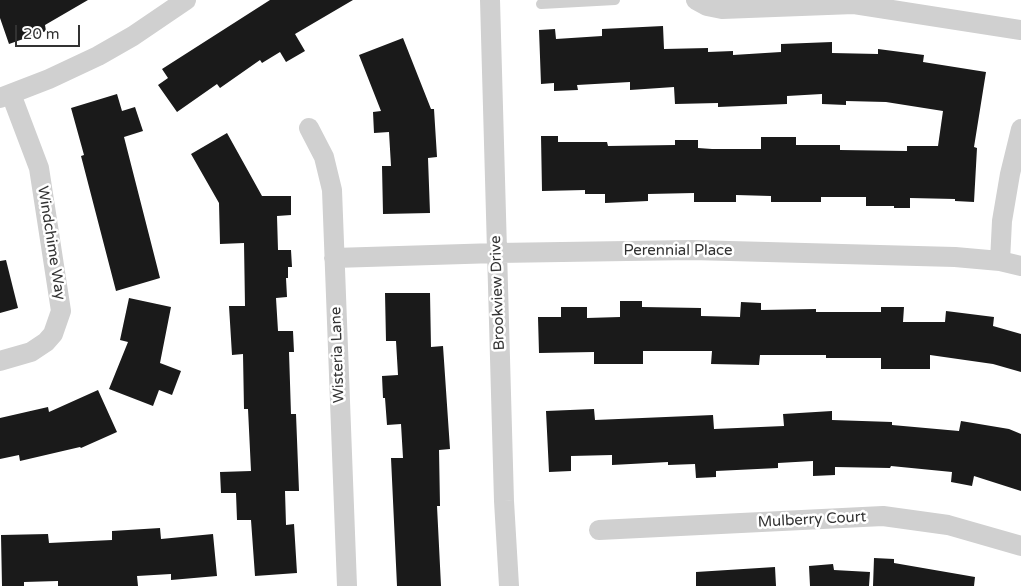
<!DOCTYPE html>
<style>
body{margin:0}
#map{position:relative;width:1021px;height:586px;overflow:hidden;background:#fff;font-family:"Varela Round",sans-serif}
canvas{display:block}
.scale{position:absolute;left:15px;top:25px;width:65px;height:22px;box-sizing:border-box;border:2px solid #333;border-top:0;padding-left:6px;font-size:15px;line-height:18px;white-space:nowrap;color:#333;-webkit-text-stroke:4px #fff;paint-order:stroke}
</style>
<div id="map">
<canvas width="1021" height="586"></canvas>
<div class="scale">20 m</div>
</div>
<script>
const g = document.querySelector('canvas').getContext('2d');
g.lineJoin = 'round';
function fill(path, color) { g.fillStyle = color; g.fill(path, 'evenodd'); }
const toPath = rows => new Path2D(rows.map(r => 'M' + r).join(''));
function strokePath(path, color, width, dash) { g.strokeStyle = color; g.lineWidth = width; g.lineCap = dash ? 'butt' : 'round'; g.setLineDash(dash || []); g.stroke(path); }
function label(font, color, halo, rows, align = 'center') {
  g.font = font + ' "Varela Round",sans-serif'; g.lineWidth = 5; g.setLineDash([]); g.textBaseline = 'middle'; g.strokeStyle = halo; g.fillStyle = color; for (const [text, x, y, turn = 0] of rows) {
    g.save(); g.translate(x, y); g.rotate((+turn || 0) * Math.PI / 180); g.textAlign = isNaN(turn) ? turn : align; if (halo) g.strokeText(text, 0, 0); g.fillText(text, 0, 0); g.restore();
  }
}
fill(toPath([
 [0,0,88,0,45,25,46,31,9,44,0,18],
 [270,0,353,0,295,34,305,51,286,62,280,52,262,63,260,60,220,88,217,84,177,112,158,85,168,78,162,69],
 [663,26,664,49,708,48,708,52,733,51,733,55,781,52,781,44,832,42,832,53,878,54,878,49,924,55,923,62,986,72,974,147,977,148,974,202,955,201,955,199,910,198,910,208,894,208,894,206,866,206,866,197,821,197,821,202,771,202,771,196,736,195,736,202,694,202,694,193,648,194,648,201,605,203,605,194,585,194,585,190,542,191,541,136,558,136,558,142,607,142,608,146,675,145,675,140,698,140,698,148,712,149,761,149,761,137,796,137,796,145,840,145,840,150,907,151,907,146,938,146,943,111,886,102,846,101,846,105,822,104,822,94,787,96,787,104,718,107,718,103,675,104,674,87,630,90,630,82,577,85,578,90,554,91,554,83,541,84,539,30,555,29,556,39,602,36,602,29],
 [403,38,431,109,434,109,437,157,428,158,430,213,383,214,382,166,391,166,389,132,374,133,373,112,381,111,359,55],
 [117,94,122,111,135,107,143,131,124,137,160,278,116,291,81,156,84,155,71,108],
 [227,133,262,196,291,196,291,215,277,216,278,250,291,250,292,267,288,267,288,278,286,278,287,297,276,298,278,331,293,331,294,352,289,352,291,414,296,414,299,491,285,491,286,525,294,524,297,573,255,576,251,520,237,520,236,493,221,493,220,472,251,471,248,409,244,409,243,354,232,355,229,306,245,306,244,243,220,244,219,203,191,154],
 [6,260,18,308,0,313,0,261],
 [385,293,430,293,431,347,443,346,450,449,439,450,440,506,437,506,441,586,397,586,391,458,403,458,401,424,387,425,385,398,383,398,382,376,398,375,396,341,386,341],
 [129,298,171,307,160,363,181,371,172,395,159,390,153,406,109,389,128,342,120,340],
 [620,301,642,301,642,307,701,308,701,316,740,317,741,302,761,303,761,310,816,309,816,312,881,312,881,307,904,307,903,322,945,322,946,311,994,317,993,326,1021,334,1021,372,993,364,930,355,930,369,881,369,881,358,826,358,826,355,760,355,759,365,711,364,712,351,643,351,643,364,594,364,594,352,539,353,538,317,561,317,561,307,587,307,587,318,620,317],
 [98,390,117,432,81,448,80,447,20,461,19,455,0,459,0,418,48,407,49,412],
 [594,409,595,420,713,415,714,429,784,426,783,414,832,411,832,420,892,422,892,425,959,431,961,421,1009,429,1021,434,1021,491,974,476,972,486,951,482,952,472,891,466,890,468,835,467,835,475,813,476,813,461,778,463,778,468,716,471,716,477,696,478,695,464,668,465,668,462,612,465,612,455,571,456,571,471,549,472,546,411],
 [160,528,161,539,213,534,217,576,171,580,171,574,137,576,138,586,58,586,58,581,24,582,24,586,2,586,1,535,48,534,49,543,112,540,112,531],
 [874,558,894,559,894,563,975,577,974,586,873,586],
 [833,564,834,570,870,572,869,586,810,586,809,566],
 [775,567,776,586,696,586,696,572]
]), '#1a1a1a');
strokePath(toPath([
 [541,4,615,0]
]), '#d0d0d0', 10);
strokePath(toPath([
 [490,0,504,501,509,586],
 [696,0,707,6,722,9,854,4,1021,30],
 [0,98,49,79,98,56,133,36,186,0],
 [309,128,324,157,332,190,347,586],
 [334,258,497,253,692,250,955,257,1000,261,1021,266],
 [1000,261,1002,221,1010,174,1021,129],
 [0,361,31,352,46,342,53,334,61,311,39,168,11,94],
 [599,530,883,516,948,525,1021,546]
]), '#d0d0d0', 20);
label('15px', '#333', '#fff', [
 ["Windchime Way",51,243,81],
 ["Perennial Place",678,251],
 ["Brookview Drive",498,293,-92],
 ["Wisteria Lane",338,355,-92],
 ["Mulberry Court",812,520,-3]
]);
</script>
